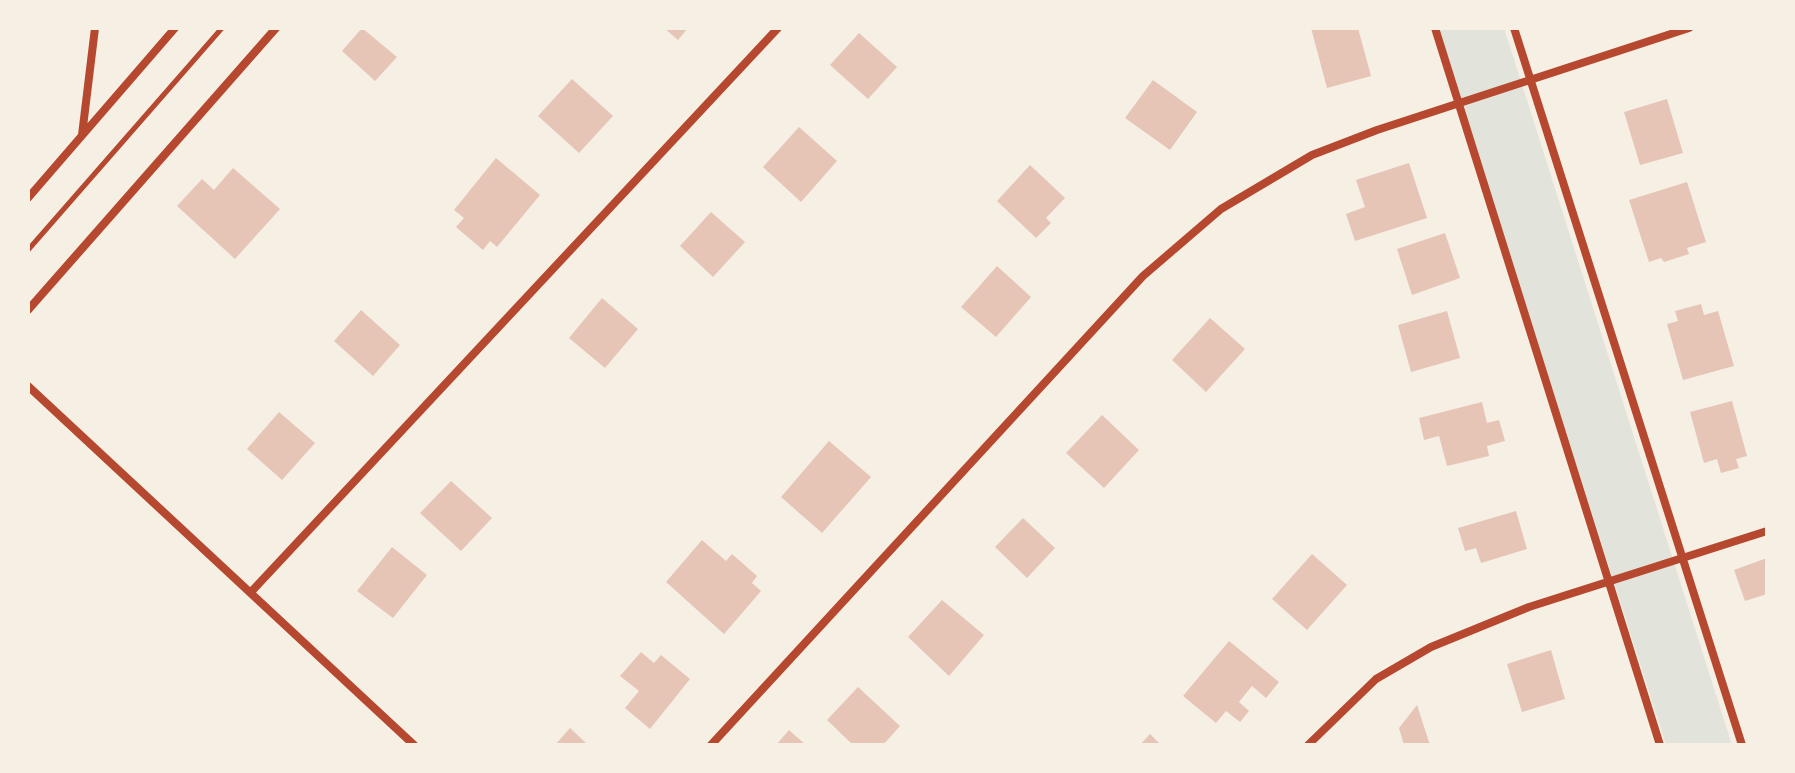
<!DOCTYPE html>
<style>
body{margin:0}
#map{position:relative;width:1795px;height:773px;overflow:hidden;background:#f6efe4;font-family:Montserrat,sans-serif}
canvas{display:block}
.frame{position:absolute;inset:0;border:30px solid #f6efe4;pointer-events:none}
</style>
<div id="map">
<canvas width="1795" height="773"></canvas>
<div class="frame"></div>
</div>
<script>
const g = document.querySelector('canvas').getContext('2d');
g.lineJoin = 'round';
function fill(path, color) { g.fillStyle = color; g.fill(path, 'evenodd'); }
const toPath = rows => new Path2D(rows.map(r => 'M' + r).join(''));
function strokePath(path, color, width, dash) { g.strokeStyle = color; g.lineWidth = width; g.lineCap = dash ? 'butt' : 'round'; g.setLineDash(dash || []); g.stroke(path); }
fill(toPath([
 [1437,28,1504,28,1732,745,1666,745]
]), '#e2e4dc');
fill(toPath([
 [362,28,397,57,375,81,342,51],
 [664,28,688,28,678,40],
 [1311,28,1358,28,1371,76,1327,88],
 [859,33,897,67,868,99,830,65],
 [572,79,613,116,579,153,538,116],
 [1153,80,1197,112,1170,150,1125,118],
 [1667,99,1683,153,1640,165,1624,112],
 [799,127,837,161,801,202,763,167],
 [496,158,540,195,497,247,490,241,483,250,456,227,464,218,454,210],
 [1409,163,1427,218,1355,241,1346,214,1365,207,1356,180],
 [1030,165,1065,198,1046,218,1051,223,1036,238,997,201],
 [233,168,280,209,235,259,177,206,202,179,214,190],
 [1687,182,1706,242,1687,248,1689,254,1664,262,1661,258,1649,262,1629,200],
 [711,212,745,242,713,277,680,246],
 [1445,233,1460,278,1412,295,1397,249],
 [997,266,1031,297,996,337,961,307],
 [602,298,638,329,605,368,569,338],
 [1701,304,1704,315,1718,311,1734,366,1683,380,1667,324,1678,321,1675,311],
 [361,310,400,345,373,376,334,341],
 [1447,311,1460,358,1411,372,1398,325],
 [1210,318,1245,349,1206,392,1172,360],
 [1732,401,1747,456,1736,459,1739,468,1721,473,1717,459,1704,463,1690,412],
 [1482,402,1487,423,1499,420,1505,441,1487,446,1489,456,1447,466,1439,436,1424,440,1419,418],
 [279,412,315,443,282,480,247,449],
 [1102,415,1139,450,1104,488,1066,453],
 [829,441,871,477,822,533,781,497],
 [451,481,492,518,461,551,420,513],
 [1516,511,1527,549,1481,563,1476,548,1465,551,1458,528],
 [1023,518,1055,548,1027,578,995,547],
 [702,540,726,561,732,554,757,576,752,583,761,591,724,634,666,582],
 [392,547,427,575,393,618,357,591],
 [1312,554,1347,585,1307,630,1272,599],
 [1767,558,1767,594,1745,601,1734,570],
 [942,600,984,635,949,676,908,637],
 [1229,641,1279,682,1266,698,1252,686,1239,702,1249,711,1240,722,1226,711,1216,723,1183,696],
 [1551,650,1565,699,1522,712,1507,664],
 [641,652,654,663,661,655,690,679,650,729,625,708,639,691,620,676],
 [858,687,900,726,883,745,853,745,827,720],
 [1417,705,1430,745,1404,745,1399,728],
 [570,728,588,745,555,745],
 [789,730,806,745,776,745],
 [1150,734,1161,745,1140,745]
]), '#e6c5b7');
strokePath(toPath([
 [28,250,222,28]
]), '#b5482f', 5);
strokePath(toPath([
 [1435,28,1660,745],
 [1514,28,1742,745],
 [82,135,95,28],
 [28,198,175,28],
 [28,310,276,28],
 [28,386,414,745],
 [251,592,778,28],
 [711,745,1143,276,1221,209,1312,155,1377,130,1689,28],
 [1308,745,1376,679,1431,647,1529,607,1767,531]
]), '#b5482f', 8);
</script>
